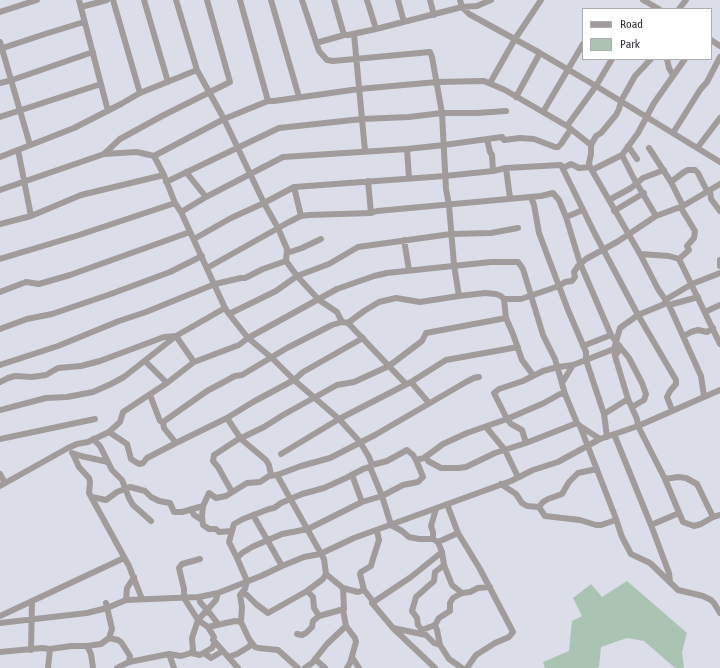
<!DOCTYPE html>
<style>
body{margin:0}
#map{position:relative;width:720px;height:668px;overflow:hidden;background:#dbdee8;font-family:"Asap Condensed",sans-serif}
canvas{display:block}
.legend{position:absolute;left:582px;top:8px;width:130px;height:52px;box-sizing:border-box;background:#fff;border:1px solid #acadae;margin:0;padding:5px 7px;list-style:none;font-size:12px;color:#303135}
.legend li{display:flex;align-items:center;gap:8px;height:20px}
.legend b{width:20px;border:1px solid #acadae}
</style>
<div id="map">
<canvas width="720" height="668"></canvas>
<ul class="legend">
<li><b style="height:5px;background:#a19c9b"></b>Road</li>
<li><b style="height:11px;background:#aac3b2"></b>Park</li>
</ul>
</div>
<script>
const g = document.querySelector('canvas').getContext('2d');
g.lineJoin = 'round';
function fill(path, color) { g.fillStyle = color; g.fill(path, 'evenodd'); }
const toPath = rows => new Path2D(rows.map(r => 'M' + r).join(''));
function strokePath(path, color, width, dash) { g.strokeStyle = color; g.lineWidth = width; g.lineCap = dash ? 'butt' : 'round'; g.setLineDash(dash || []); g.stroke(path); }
fill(toPath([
 [627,581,687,633,682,652,684,668,675,668,644,641,627,638,601,647,599,667,597,668,545,668,543,662,569,651,572,621,582,616,573,598,591,584,602,597]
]), '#aac3b2');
strokePath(toPath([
 [79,0,108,111],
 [113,0,140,93],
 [144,0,168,82],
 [176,0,197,70,224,119,264,203,278,228,287,249,286,261,297,276,319,300,337,312,342,322],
 [240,0,268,101],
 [271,0,299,97],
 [302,0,319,51,327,60,333,61,430,52,432,57,442,113,446,189,449,205,454,265,459,296],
 [334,0,344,35],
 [367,0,376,29],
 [398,0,404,22],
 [430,0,434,15],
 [460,0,462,7,469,14,540,53,596,86,720,162],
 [643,0,659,9],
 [81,7,107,0],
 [679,9,686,0],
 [0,12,37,0],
 [354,34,365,151],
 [711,40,720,46],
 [0,42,30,145],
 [316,43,344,35,348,35,376,29,462,7,477,6,491,0],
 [0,49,45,34,84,22],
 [667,59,669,68,673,75],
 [0,83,12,80,93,52],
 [490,83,515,39,541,0],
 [516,97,540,53],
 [543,112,583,44],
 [0,117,101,84],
 [673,133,700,90,707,82,720,57],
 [487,139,490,152,492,155,493,171],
 [591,145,567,126,596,86,612,59],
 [628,146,637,159],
 [698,147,720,118],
 [649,148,671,182,683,206],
 [407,149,409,178],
 [18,150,31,216],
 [104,154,120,139,162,116,230,82,207,0],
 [622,155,633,177,656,216],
 [154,156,224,119,268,101,274,101,359,89,437,82,484,81,505,90,567,126],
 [0,157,74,128,121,104,140,93,197,70],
 [590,167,589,163,591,154,591,145,596,136,601,133,616,115,619,109,621,101,635,76,651,59],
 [506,168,510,198],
 [563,168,571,164,579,168,590,167,640,254,658,289,669,305,701,376,704,396],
 [592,170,622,155,638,133,654,103,685,59],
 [186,172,206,197],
 [368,181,371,213],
 [166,182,279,128,362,119,409,117,442,113,477,113,506,111],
 [671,182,684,172,688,170,695,170,698,173,707,191],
 [294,187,301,216],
 [0,190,104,154,137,152,154,156,164,175,175,203,181,212,225,308,229,314,248,338,272,358,294,380,339,419,360,442,369,457,372,465,370,467,382,496,391,525,402,531,409,537,419,539,433,539,438,542,442,552,444,565,435,572,434,581,416,597,412,611,417,618,418,625,422,630,435,625,437,630,440,645],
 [710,190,711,199,720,211],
 [531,197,534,205,539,233,568,310,586,352,586,360,604,414,607,437],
 [609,200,631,188,643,178,664,170],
 [614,211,644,193],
 [181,212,206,197,283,157,407,149,444,145,502,137,504,140,520,138,534,139,555,147,558,147,561,144,571,129],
 [566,217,583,210],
 [0,224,31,216,81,195,164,175],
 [194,239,231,218,264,203,294,187,445,176,493,171,506,168,561,165,595,234,638,315,620,328,614,349,615,356],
 [404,240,409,270],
 [287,253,302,248,321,239],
 [640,254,669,256,679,259,720,344],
 [0,259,76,236,175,203],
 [679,259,689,250,687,246,694,238,695,231,681,208],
 [720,260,720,266],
 [207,268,289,222,301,216,309,215,371,213,377,211,541,196,553,193,559,200,566,217,580,263,611,335,621,348,615,356,628,399,637,419,638,426,665,479,683,522,694,526,701,524,713,517,720,515],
 [0,292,26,282,39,284,70,275,190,232],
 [504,299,506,318,513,334,522,360,533,375],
 [665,300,692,284,720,273],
 [667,303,638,315,676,380,676,384,670,391,667,397,672,410],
 [669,305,698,297],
 [705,312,720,305],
 [229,314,276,291,297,276,329,264,358,247,451,234,491,233,518,228],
 [348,323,406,384],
 [0,329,27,319,52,314,108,295,170,272,202,256],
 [176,336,194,362],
 [684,336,691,332,698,330,707,332,713,328],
 [583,346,611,335],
 [621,348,629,358,642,383,646,394,644,400,632,407],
 [145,361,167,383],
 [0,365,58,346,119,321,146,312,215,284,241,278,245,278,263,269,286,261],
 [0,382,8,378,15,376,32,377,46,375,58,368,81,366,100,361,164,337,176,336],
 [411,382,429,403],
 [562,383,573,365],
 [150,395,160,421,163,422],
 [0,410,46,398,67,397,93,392,111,384,124,377,176,336,225,308],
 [604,414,628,399],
 [227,418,241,439,266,460,269,465,271,475],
 [580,426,600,439],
 [486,427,505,450,518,477],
 [109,432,127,444,131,459,139,464,143,463,147,458,176,443,227,418,253,402,294,380,303,372,363,338],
 [614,434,651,525,669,573,670,582],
 [0,439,95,419],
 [93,439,100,446,112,470,122,480,129,498,133,505,151,521],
 [176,443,164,428,163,422,207,391,235,376,242,375,287,348,332,325,342,322,348,323,364,311,379,302,396,298,420,302,459,296,485,293,496,294,501,296,504,299,521,299,559,286,565,282,572,281,575,277,574,272,578,266,586,259,617,242,656,216,683,206,720,184],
 [526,443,522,430,511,424,507,419,494,393,499,389,523,381,543,371,558,367,573,365,614,349],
 [72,453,81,456,108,462],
 [73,454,79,467,89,478,90,482,89,493,129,566,142,599],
 [281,454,339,419,411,382,446,360,518,347],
 [426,456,428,461,441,468,459,468,466,467,495,453,526,443,577,423],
 [372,465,387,461,407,450,413,455,416,460,424,458,443,444,467,433,507,419,544,403,560,394,565,394],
 [0,474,5,483],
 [352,475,362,502],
 [665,479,678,477,686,478,697,484,713,517],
 [501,484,516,494,522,503,527,506,539,507,545,516,580,520,596,525,601,525,616,520],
 [0,486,68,448,77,444,88,442,109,432,120,422,123,412,167,383,194,362,239,345,248,338,337,289,374,276,387,273,491,262,518,262,523,269,543,335,555,359,565,394,577,423,580,426,615,516,622,537,631,554,650,563,678,590,703,596,711,600,714,603,720,613],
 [232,492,218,467,213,461,214,455,237,440,264,427,283,415,337,385,354,382,389,366,422,341,426,333,506,318],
 [92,497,106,500,117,492,130,487,145,491,151,497,159,501,170,503,174,512,182,512,203,506],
 [447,504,458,533,480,569,513,632,509,637,495,643,476,655,467,668],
 [539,507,543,502,548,499,562,494,569,482,578,473,597,469],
 [191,509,194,515,202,520],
 [253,515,282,566],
 [651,525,679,513],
 [231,531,219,532,216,529,209,529,203,525,202,516,203,506,209,493,216,498,226,496,247,483,260,482,269,476,277,475,301,466,330,458,375,435,466,382,474,378,479,377],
 [377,531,379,540,372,562,371,566,361,572,360,574,364,590,372,600,372,603,411,577,442,552],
 [433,539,433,532,431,526,436,509],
 [438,542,458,533],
 [237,558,229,542,234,524,243,519,269,509,274,508,281,503,302,494,324,488,346,478,363,469,370,467],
 [444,565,452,585,462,593,470,592,478,588,490,587],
 [326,574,343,588,358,592,364,590],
 [307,591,313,597,314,608,319,616],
 [242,593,247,595,256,604,268,613,307,591,323,579,326,574,324,559,277,475],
 [199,597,200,602,207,610],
 [126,600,127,588,134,577],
 [372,603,393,628,426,635,434,643,440,645,449,659,462,668],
 [343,610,346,626,355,638,356,642,350,663,347,668],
 [204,613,209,612,218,624],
 [0,616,124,558],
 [0,623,87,613,107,608,126,600,199,597,218,593,261,576,282,566,304,557,320,554,354,538,511,481,533,470,558,462,600,439,638,426,720,390],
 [435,625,439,618,450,611,450,603,453,598,462,593],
 [208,627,235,621,241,622],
 [394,629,435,668],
 [297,634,302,635,306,633,312,627,313,621,319,616,344,609,343,588],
 [109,638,118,640,121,642,130,656,129,662],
 [215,642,238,668],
 [87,646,91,654,93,668],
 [31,650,32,601],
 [0,652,42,648,50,649,71,646,87,646,101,644,109,638,112,629,106,603],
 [191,653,193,650,192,638,198,620,216,600,218,593],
 [204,653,211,658,223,651],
 [169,654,174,668],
 [228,657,237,654,250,646,251,642],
 [352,657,359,668],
 [315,659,325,668],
 [48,668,50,649],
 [117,668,129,662,169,654,181,656,191,653,200,655,212,648,215,642,213,640,214,637,208,627,198,620,184,598,184,589,179,568,182,564,200,559],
 [298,668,278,650,258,648,255,647,249,639,241,622,242,607,240,595,245,589,247,581,237,558,242,553,252,547,282,534,308,529,362,502,382,496,403,485,418,482,423,477,416,460],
 [305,668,312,663,327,644,346,626]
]), '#a19c9b', 6);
</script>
